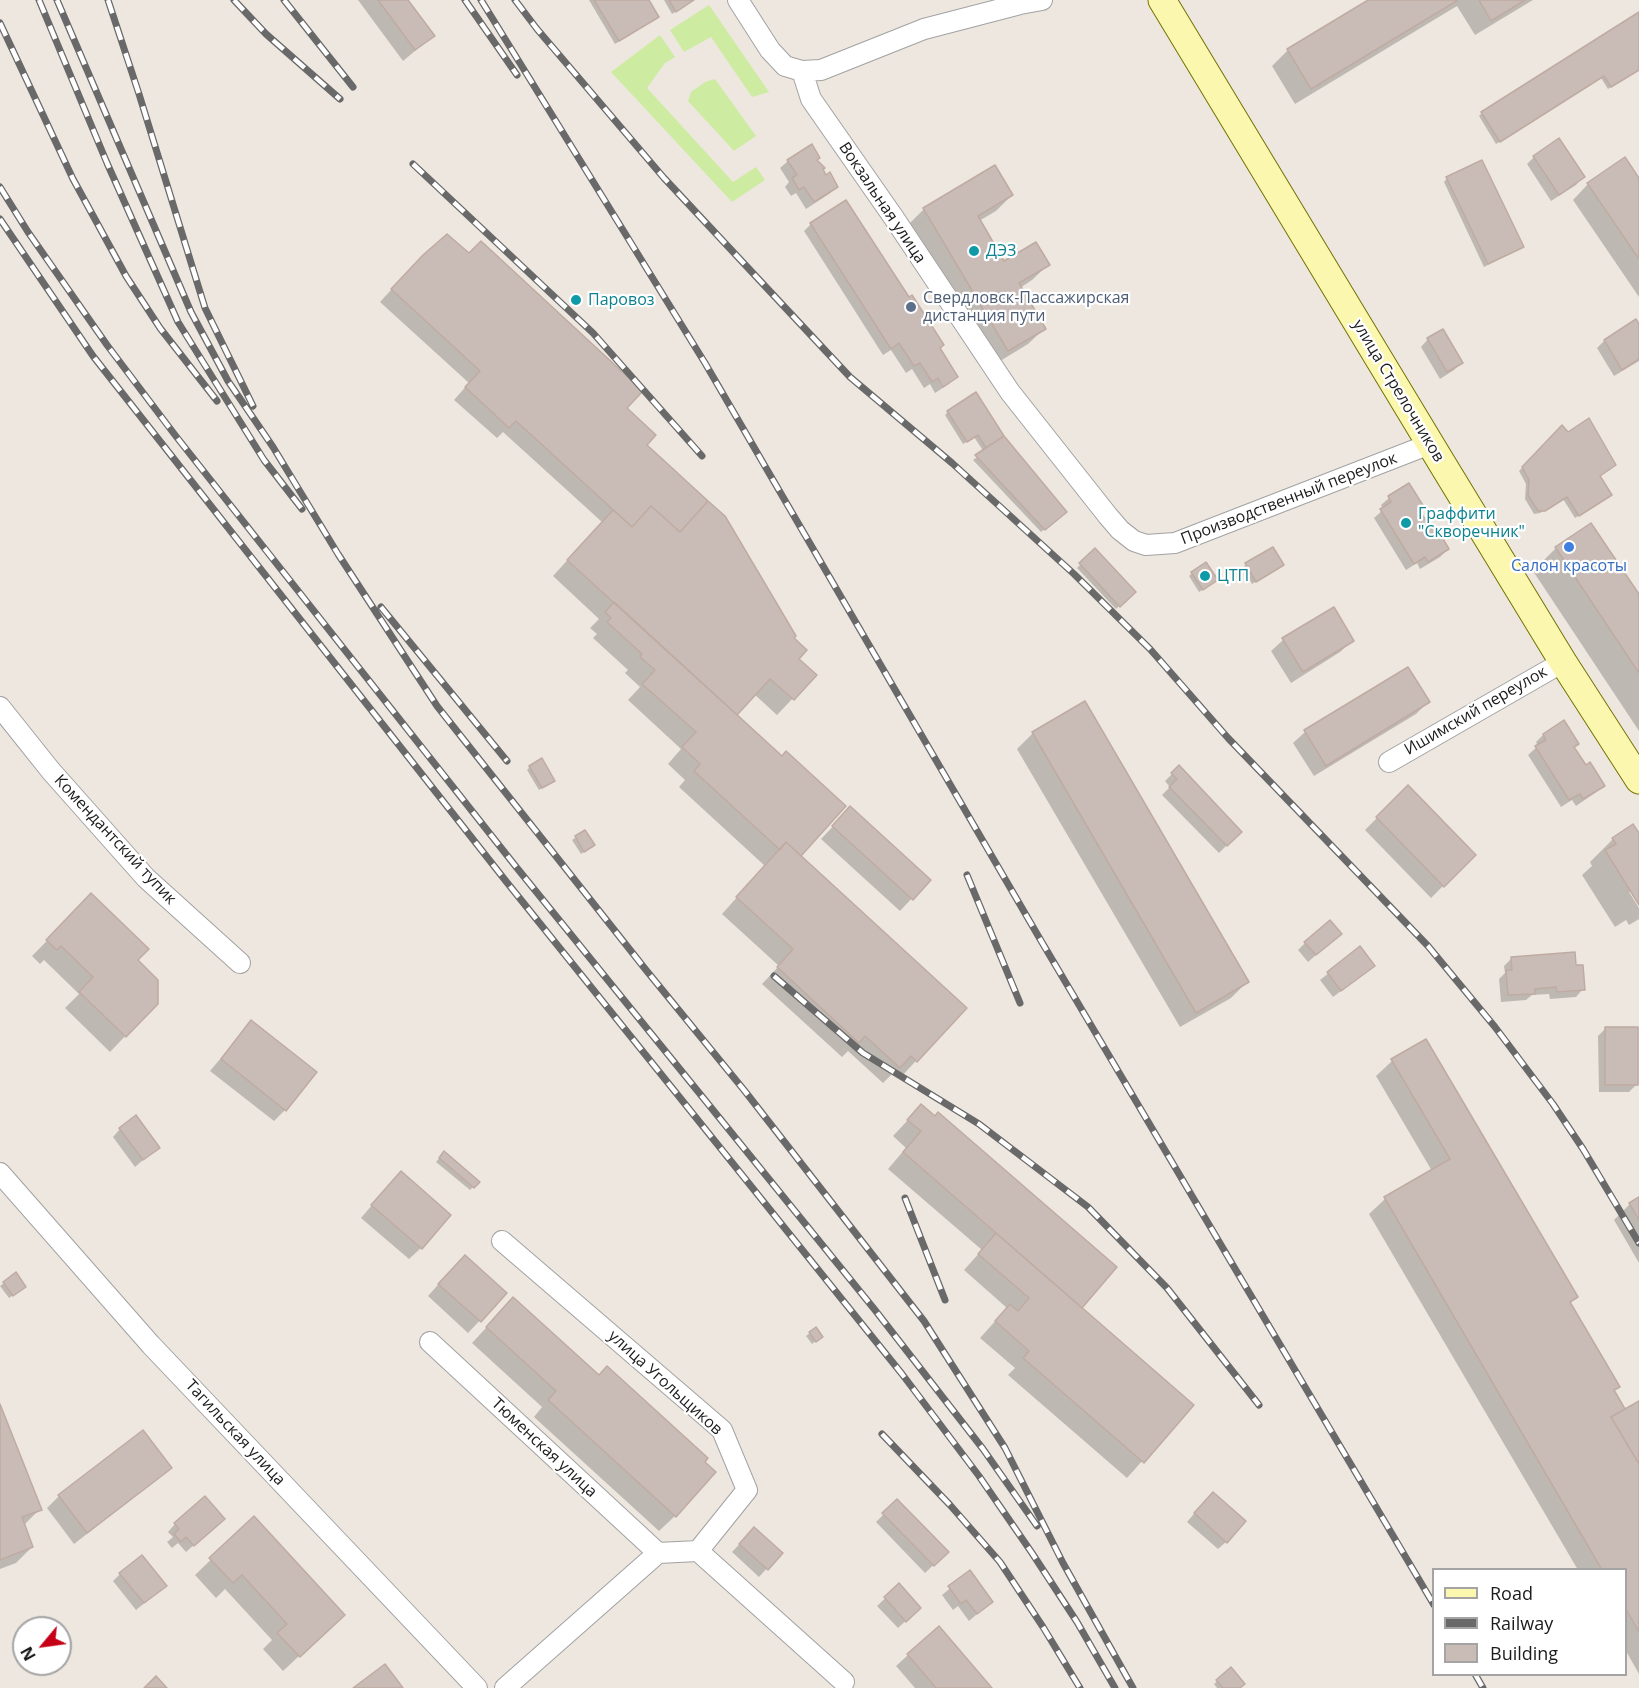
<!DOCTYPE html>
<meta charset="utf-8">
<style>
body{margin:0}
#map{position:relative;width:1639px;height:1688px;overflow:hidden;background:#ede7df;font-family:"Open Sans",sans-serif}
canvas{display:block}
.legend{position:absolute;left:1432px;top:1568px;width:195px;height:108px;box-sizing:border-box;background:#fff;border:2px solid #a4a4a4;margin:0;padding:8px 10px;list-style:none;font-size:18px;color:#1b1b1b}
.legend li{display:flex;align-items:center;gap:12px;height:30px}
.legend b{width:30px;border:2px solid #a4a4a4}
.north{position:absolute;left:12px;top:1616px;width:60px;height:60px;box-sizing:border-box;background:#fff;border:2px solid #a4a4a4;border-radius:50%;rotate:241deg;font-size:16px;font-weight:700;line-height:24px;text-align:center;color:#1b1b1b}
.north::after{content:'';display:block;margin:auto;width:21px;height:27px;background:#c50016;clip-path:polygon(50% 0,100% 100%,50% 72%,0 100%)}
</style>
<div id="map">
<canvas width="1639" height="1688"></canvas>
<ul class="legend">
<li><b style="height:8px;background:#fcf7af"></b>Road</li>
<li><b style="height:8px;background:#696969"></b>Railway</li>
<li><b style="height:16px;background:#c9bcb6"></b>Building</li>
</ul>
<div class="north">N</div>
</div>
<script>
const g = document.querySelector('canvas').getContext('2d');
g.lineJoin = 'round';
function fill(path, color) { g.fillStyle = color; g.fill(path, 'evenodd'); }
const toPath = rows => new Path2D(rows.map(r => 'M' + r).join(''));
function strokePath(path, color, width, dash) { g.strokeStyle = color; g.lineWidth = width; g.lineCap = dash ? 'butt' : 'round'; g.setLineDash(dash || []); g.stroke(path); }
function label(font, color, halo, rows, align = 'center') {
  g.font = font + ' "Open Sans",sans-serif'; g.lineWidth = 4.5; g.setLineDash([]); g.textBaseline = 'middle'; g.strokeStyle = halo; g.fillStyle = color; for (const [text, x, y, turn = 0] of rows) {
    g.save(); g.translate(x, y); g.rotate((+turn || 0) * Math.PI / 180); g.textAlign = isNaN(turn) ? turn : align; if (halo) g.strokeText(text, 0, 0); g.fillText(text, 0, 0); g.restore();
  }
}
fill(toPath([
 [709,5,769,92,752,97,711,37,684,52,670,30],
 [660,35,675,57,665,63,647,88,733,182,756,167,765,180,732,202,611,72],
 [715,79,756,136,734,151,688,101,691,92,705,82]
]), '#ceeba2');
fill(toPath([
 [358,0,406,0,433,36,403,61],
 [589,0,647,0,654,20,615,44],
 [664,0,692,0,672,14],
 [1371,0,1533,0,1475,35,1457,6,1295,104,1272,66,1288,50],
 [1639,14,1639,69,1608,89,1601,78,1496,144,1479,116,1482,113],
 [1534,157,1583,177,1576,185,1551,201,1527,164],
 [788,161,816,161,826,177,837,187,829,194,806,209,796,193,791,196,785,187,789,182,780,168],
 [1447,178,1522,247,1484,267,1444,182],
 [1639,180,1639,297,1573,200,1588,184],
 [1012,195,996,211,979,221,1004,263,1048,265,1032,280,1020,288,1044,329,1028,344,992,366,908,225,924,209],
 [811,224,938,349,956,377,949,384,935,393,930,384,924,388,912,369,906,373,891,350,883,355,804,231],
 [411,268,625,408,645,445,792,638,797,659,815,675,777,715,754,694,735,715,799,856,965,1008,901,1077,895,1071,883,1083,848,1051,842,1057,762,984,779,966,722,914,765,866,679,787,685,780,668,764,681,749,628,700,640,687,625,673,628,670,593,638,597,634,590,628,599,619,553,576,602,522,503,432,497,438,454,400,469,383,380,302],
 [1635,321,1639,327,1639,361,1614,376,1597,348,1604,341],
 [1428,339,1461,363,1454,370,1440,379,1421,347],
 [948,412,1003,437,1061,515,1041,532,973,460,984,452,974,437,963,444,945,415],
 [1562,427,1598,476,1607,498,1575,518,1563,499,1540,513,1534,514,1525,499,1526,484,1519,471],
 [1409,485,1418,511,1430,530,1448,549,1440,557,1420,569,1417,563,1406,570,1374,518,1384,509,1381,505,1389,498],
 [1556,548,1639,597,1639,731,1533,571],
 [1095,550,1134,592,1116,609,1077,568],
 [1246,564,1282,565,1252,584,1243,568],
 [1192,573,1213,583,1199,592,1189,576],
 [1283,640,1352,641,1340,652,1291,683,1271,651],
 [1428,702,1416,714,1314,776,1293,743,1305,732],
 [1033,733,1247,982,1231,998,1180,1027,1017,749],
 [1543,735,1573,747,1585,767,1603,786,1595,793,1576,806,1572,800,1561,807,1528,755,1538,746,1536,742],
 [530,767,549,784,539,790,527,770],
 [1179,767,1240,832,1219,853,1162,795,1170,787,1165,781],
 [1408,787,1474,855,1431,898,1365,830],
 [839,820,929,880,900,911,821,839],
 [584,832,593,845,581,854,572,840],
 [1639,836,1639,902,1632,892,1629,892,1639,908,1639,919,1629,925,1626,920,1615,927,1582,875,1592,866,1590,862,1613,839],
 [92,895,136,960,157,1003,110,1052,65,1008,79,994,44,960,40,964,32,956],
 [1332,941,1308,962,1298,950,1305,943],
 [1359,949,1365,973,1333,997,1320,980],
 [1512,958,1574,967,1583,989,1576,997,1550,999,1549,994,1532,995,1526,1000,1501,1002,1499,979,1505,973,1504,966],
 [251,1022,285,1110,274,1121,210,1071],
 [1606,1028,1637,1084,1629,1092,1599,1092,1598,1036],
 [1392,1061,1576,1297,1570,1304,1618,1387,1613,1392,1625,1411,1639,1403,1639,1674,1626,1651,1626,1570,1578,1570,1369,1214,1385,1199,1432,1171,1376,1076],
 [921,1106,1080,1308,1192,1405,1127,1478,1008,1375,1015,1368,980,1338,1007,1308,964,1270,982,1250,888,1169,906,1148,893,1136],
 [120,1129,158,1147,135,1167,113,1137],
 [444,1153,478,1182,470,1190,436,1162],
 [389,1185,421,1248,409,1259,361,1218],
 [1639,1199,1639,1263,1614,1220,1630,1204],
 [453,1268,505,1294,468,1333,428,1296],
 [4,1283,21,1290,9,1298,0,1286],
 [498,1315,599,1377,675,1516,659,1531,534,1417,542,1407,472,1343],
 [815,1329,817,1340,812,1344,806,1336],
 [0,1408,40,1509,23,1526,32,1547,16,1563,0,1569],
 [142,1432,170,1468,158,1479,74,1544,47,1508,59,1496],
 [897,1501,947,1552,925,1573,876,1522],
 [1205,1501,1226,1542,1218,1549,1187,1522],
 [254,1518,327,1630,283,1671,263,1649,272,1640,225,1589,216,1598,195,1575],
 [175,1524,215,1526,186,1552,178,1543,172,1548,167,1542,173,1537,168,1532],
 [747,1536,781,1553,759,1577,732,1552],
 [970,1572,991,1602,969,1621,958,1606,953,1610,942,1595],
 [120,1574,157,1593,136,1610,113,1581],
 [899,1585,912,1615,898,1628,877,1606],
 [908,1655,990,1688,915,1688,896,1666],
 [1231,1669,1238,1688,1217,1688,1214,1684]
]), '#0003');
const building = toPath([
 [378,0,408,0,435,36,415,50,378,0],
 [594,0,649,0,659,17,619,41,594,0],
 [669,0,694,0,676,12,669,0],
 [1368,0,1458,0,1311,89,1287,49,1368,0],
 [1479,0,1525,0,1491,21,1479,0],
 [1639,12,1639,70,1611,87,1604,76,1500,142,1481,112,1639,12],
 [1559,138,1585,177,1559,195,1533,156,1559,138],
 [812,144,820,158,817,160,825,168,823,169,826,175,830,172,838,187,814,202,804,187,799,190,792,178,797,175,787,160,812,144],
 [1625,157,1639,178,1639,259,1587,183,1625,157],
 [1482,160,1524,247,1488,264,1446,177,1482,160],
 [995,165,1013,195,978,216,1004,261,1036,242,1050,265,1019,283,1046,329,1008,351,923,208,995,165],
 [846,200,909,297,912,295,944,345,940,348,958,377,943,387,938,378,932,382,920,363,914,366,899,343,891,349,810,223,846,200],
 [447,234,469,253,481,241,643,391,627,408,656,435,647,445,708,501,680,532,651,506,632,527,516,421,509,428,465,387,480,371,391,289,423,255,447,234],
 [1636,319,1639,324,1639,359,1622,370,1604,340,1636,319],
 [1443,329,1463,363,1447,372,1427,338,1443,329],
 [976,392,1004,436,986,448,978,435,967,442,947,411,976,392],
 [1589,418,1616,465,1600,476,1612,495,1579,516,1567,497,1545,511,1538,511,1528,495,1529,480,1522,467,1562,425,1568,432,1589,418],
 [1004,436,1067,512,1045,530,975,455,1004,436],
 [1409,483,1424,507,1419,510,1431,528,1435,525,1449,549,1428,562,1425,557,1414,564,1380,509,1391,502,1388,496,1409,483],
 [708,501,725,516,796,636,794,638,807,650,799,659,817,675,794,700,770,679,737,715,567,560,613,510,632,527,651,506,680,532,708,501],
 [1591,523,1639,594,1639,673,1555,547,1591,523],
 [1273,547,1284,565,1256,582,1245,563,1273,547],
 [1095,548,1136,592,1120,607,1079,563,1095,548],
 [1206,562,1218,580,1203,590,1191,572,1206,562],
 [614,602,782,756,786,751,846,806,801,856,786,842,780,850,694,771,700,764,682,747,696,732,642,684,655,670,640,657,642,654,607,622,611,618,605,612,614,602],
 [1334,607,1354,641,1303,672,1282,638,1334,607],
 [1408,667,1430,702,1326,766,1304,730,1408,667],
 [1085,701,1249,982,1196,1013,1032,732,1085,701],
 [1564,720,1579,744,1574,747,1586,765,1590,762,1605,786,1583,799,1580,794,1569,800,1535,746,1546,740,1543,734,1564,720],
 [542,758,555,781,542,788,529,766,542,758],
 [1179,765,1242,832,1227,846,1169,787,1177,779,1171,773,1179,765],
 [1408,785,1476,855,1444,887,1376,817,1408,785],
 [850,806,931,880,913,900,832,826,850,806],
 [1633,824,1639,833,1639,905,1605,850,1616,844,1612,838,1633,824],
 [585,830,595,845,584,852,575,836,585,830],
 [786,842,967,1008,917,1062,911,1056,900,1068,865,1036,859,1043,777,967,793,949,736,897,786,842],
 [91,893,149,949,138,960,158,980,158,1004,126,1037,79,992,93,977,61,946,57,950,46,940,91,893],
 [1330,920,1342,934,1316,955,1304,942,1330,920],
 [1360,946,1375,966,1341,991,1327,972,1360,946],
 [1575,952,1576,965,1583,965,1585,990,1557,992,1556,987,1535,989,1535,994,1508,995,1506,970,1512,970,1511,957,1575,952],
 [251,1020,317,1072,286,1111,221,1059,251,1020],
 [1605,1027,1638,1027,1638,1085,1605,1085,1605,1027],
 [1426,1039,1578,1297,1570,1302,1620,1387,1614,1390,1625,1409,1611,1417,1639,1464,1639,1632,1626,1609,1626,1570,1602,1570,1384,1197,1450,1159,1391,1059,1426,1039],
 [921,1104,935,1116,938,1112,1117,1267,1082,1308,903,1152,921,1131,907,1120,921,1104],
 [136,1115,160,1148,143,1160,119,1128,136,1115],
 [444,1151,480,1182,474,1188,439,1158,444,1151],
 [401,1171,451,1215,422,1249,371,1205,401,1171],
 [1639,1197,1639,1220,1629,1203,1639,1197],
 [996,1233,1194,1405,1144,1463,1023,1358,1029,1351,995,1321,1010,1304,1018,1311,1029,1298,978,1254,996,1233],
 [465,1255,507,1293,481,1322,438,1284,465,1255],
 [16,1272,26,1287,13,1296,3,1282,16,1272],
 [513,1297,599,1375,607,1366,708,1458,705,1462,716,1472,676,1517,548,1400,556,1391,486,1327,513,1297],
 [816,1327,823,1337,816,1342,809,1332,816,1327],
 [1639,1401,1639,1464,1611,1417,1639,1401],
 [0,1404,42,1510,22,1517,33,1547,0,1560,0,1404],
 [143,1430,172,1468,87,1533,58,1495,143,1430],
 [1213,1492,1246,1521,1227,1543,1194,1513,1213,1492],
 [205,1496,225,1519,194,1546,186,1537,181,1542,174,1534,179,1529,174,1523,205,1496],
 [897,1499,949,1552,934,1566,882,1513,897,1499],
 [254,1516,345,1615,300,1657,277,1633,287,1624,242,1575,233,1583,209,1558,254,1516],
 [754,1527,783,1553,768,1570,739,1544,754,1527],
 [142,1555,167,1586,144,1603,119,1573,142,1555],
 [970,1570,993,1602,977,1614,966,1600,961,1604,948,1586,970,1570],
 [899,1583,921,1608,906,1622,884,1597,899,1583],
 [939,1626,992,1688,936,1688,907,1654,939,1626],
 [385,1664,403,1688,353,1688,385,1664],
 [1231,1667,1245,1684,1240,1688,1223,1688,1216,1680,1231,1667],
 [156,1676,167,1688,144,1688,156,1676]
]);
fill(building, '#c9bcb6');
strokePath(building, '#bfaba1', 1.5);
const street = toPath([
 [738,0,770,50,785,66,802,71,821,70,924,29,1020,4,1042,0],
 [802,71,811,99,894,218,1010,392,1108,516,1120,530,1134,541,1146,545,1175,543,1430,444],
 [0,707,51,771,146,878,240,963],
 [1389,762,1563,662],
 [0,1173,151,1345,477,1688],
 [502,1241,722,1430,747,1490,698,1551],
 [430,1342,658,1553,698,1551,844,1682],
 [505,1688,658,1553]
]);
const secondary = toPath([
 [1162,0,1443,465,1563,662,1639,780]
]);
strokePath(street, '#a2a2a2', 22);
strokePath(secondary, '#737300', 29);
strokePath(street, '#fff', 20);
strokePath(secondary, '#fcf7af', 27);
const rail = toPath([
 [39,0,107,163,178,322,264,460,302,509],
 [57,0,191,312,228,381,273,447,338,554,437,706,646,970,744,1090,924,1321,1005,1448,1063,1563,1133,1688],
 [108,0,139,94,205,308,253,406],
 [234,0,266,34,340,99],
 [284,0,353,87],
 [465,0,517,75],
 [481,0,705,363,1040,939,1434,1605],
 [515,0,537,29,664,178,850,377,952,463,1074,574,1150,649,1228,738,1428,946,1495,1027,1553,1104,1583,1149,1639,1243],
 [0,23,73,179,126,276,160,328,217,401],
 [413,164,593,333,702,456],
 [0,187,28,232,107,345,175,435,517,868,875,1310,983,1449,1037,1526],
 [0,219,93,356,505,880,902,1374,979,1476,1032,1553,1077,1622,1115,1688],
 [381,607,507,761],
 [967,875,1020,1003],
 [774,976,863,1053,979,1124,1088,1207,1167,1288,1259,1405],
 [905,1198,945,1300],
 [882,1434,950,1505,1000,1562,1043,1627,1080,1688],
 [1475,1674,1483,1688]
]);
strokePath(rail, '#696969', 7);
strokePath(rail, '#fff', 4.5, [14]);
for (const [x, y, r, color] of [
 [974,251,6,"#0f9aa8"],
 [576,300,6,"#0f9aa8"],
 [911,307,6,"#5c6f8a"],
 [1406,523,6,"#0f9aa8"],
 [1569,547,6,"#3f7fe0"],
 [1205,576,6,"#0f9aa8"]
]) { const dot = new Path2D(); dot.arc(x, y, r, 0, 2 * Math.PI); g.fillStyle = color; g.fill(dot); strokePath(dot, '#fff', 2); }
label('16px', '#1b1b1b', '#fff', [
 ["Вокзальная улица",882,203,56],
 ["улица Стрелочников",1398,391,59],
 ["Производственный переулок",1289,499,-21],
 ["Ишимский переулок",1476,711,-30],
 ["Комендантский тупик",115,840,47],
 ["улица Угольщиков",665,1383,42],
 ["Тагильская улица",235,1433,47],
 ["Тюменская улица",544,1448,43]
]);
label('16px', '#0d838f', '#fff', [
 ["ДЭЗ",986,251],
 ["Паровоз",588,300],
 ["Граффити",1418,514],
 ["\"Скворечник\"",1418,532],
 ["ЦТП",1217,576]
], 'left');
label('16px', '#4e5e75', '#fff', [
 ["Свердловск-Пассажирская",923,298],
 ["дистанция пути",923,316]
], 'left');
label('16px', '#366cbe', '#fff', [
 ["Салон красоты",1569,566]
]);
</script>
